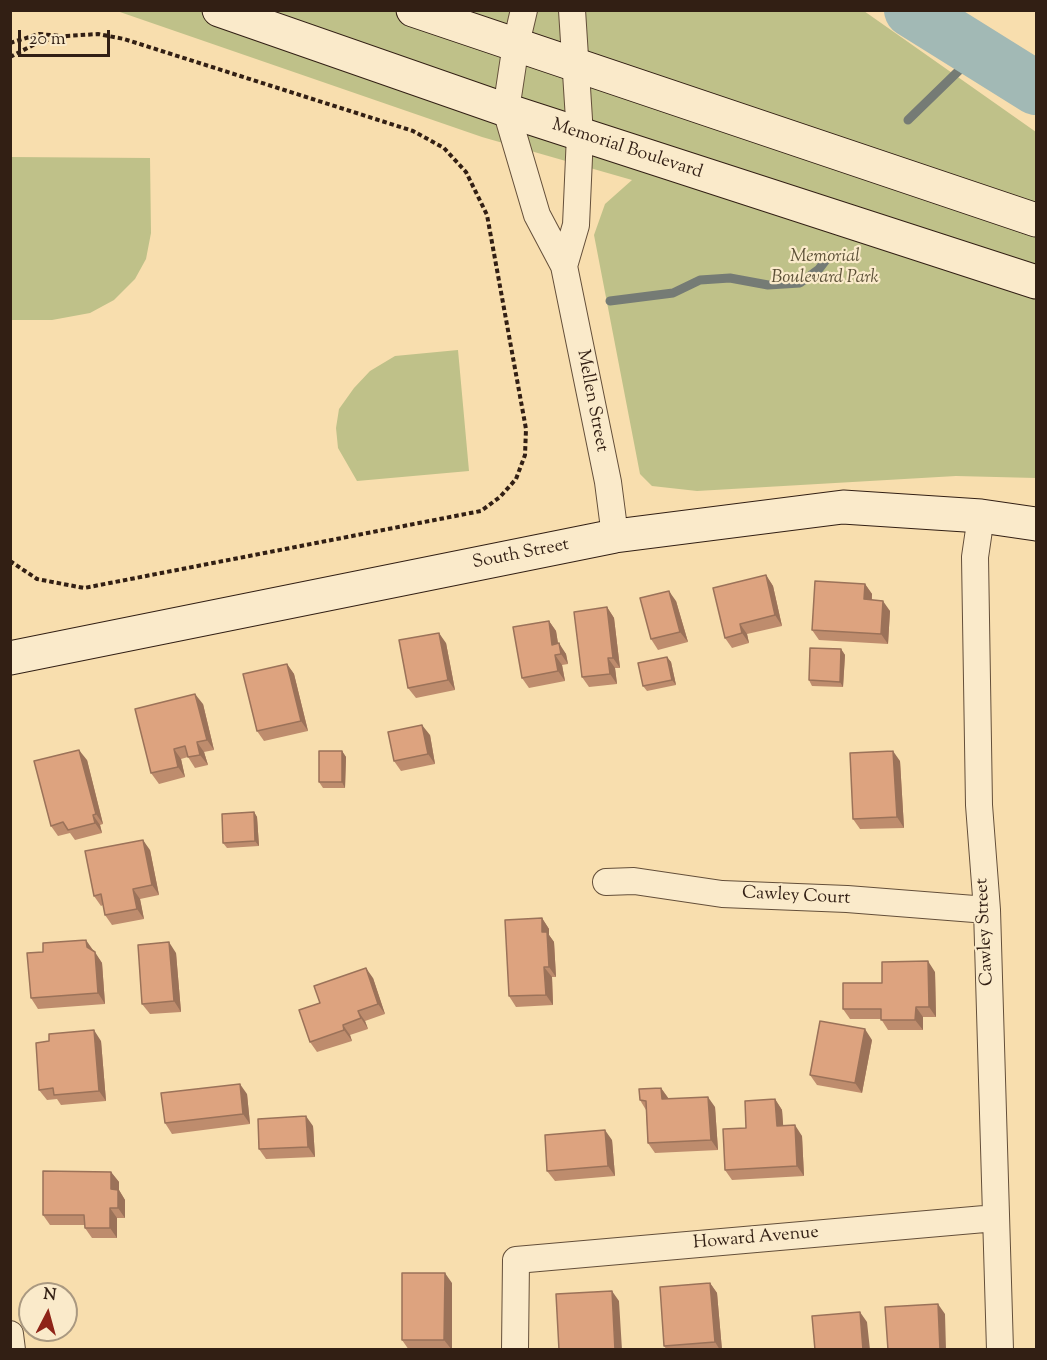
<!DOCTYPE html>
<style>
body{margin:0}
#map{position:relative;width:1047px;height:1360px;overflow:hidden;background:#f8deae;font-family:"Sorts Mill Goudy",serif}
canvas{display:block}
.frame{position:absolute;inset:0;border:12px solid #321f14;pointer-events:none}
.north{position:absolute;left:18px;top:1282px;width:60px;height:60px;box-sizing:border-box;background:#faeaca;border:2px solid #aa9981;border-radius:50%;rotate:6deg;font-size:16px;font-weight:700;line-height:24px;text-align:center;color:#321f14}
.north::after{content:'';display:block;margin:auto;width:21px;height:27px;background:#8f2418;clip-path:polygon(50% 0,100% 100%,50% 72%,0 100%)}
.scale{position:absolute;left:18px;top:30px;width:92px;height:27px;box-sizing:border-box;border:3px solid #321f14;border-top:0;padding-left:8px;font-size:18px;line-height:21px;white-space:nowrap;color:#321f14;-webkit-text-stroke:4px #faeaca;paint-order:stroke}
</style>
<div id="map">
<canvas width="1047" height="1360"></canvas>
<div class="frame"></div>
<div class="north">N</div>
<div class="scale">20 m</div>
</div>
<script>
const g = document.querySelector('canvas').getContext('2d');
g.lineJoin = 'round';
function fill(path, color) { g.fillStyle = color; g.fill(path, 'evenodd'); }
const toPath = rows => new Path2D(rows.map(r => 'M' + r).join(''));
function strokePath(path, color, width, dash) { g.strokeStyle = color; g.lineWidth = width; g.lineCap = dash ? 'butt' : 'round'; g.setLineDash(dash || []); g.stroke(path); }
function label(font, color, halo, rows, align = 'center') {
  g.font = font + ' "Sorts Mill Goudy",serif'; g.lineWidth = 4.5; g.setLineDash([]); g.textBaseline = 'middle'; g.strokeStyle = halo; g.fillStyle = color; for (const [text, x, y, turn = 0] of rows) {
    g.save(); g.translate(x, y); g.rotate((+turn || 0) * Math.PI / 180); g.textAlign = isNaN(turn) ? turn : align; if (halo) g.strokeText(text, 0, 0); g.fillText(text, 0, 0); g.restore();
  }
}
fill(toPath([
 [117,11,864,11,1036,132,1036,478,956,476,697,491,652,486,640,474,594,235,605,204,632,180,482,137],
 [11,157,150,158,151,233,146,259,135,279,114,300,90,313,52,320,11,320],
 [458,350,469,471,357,481,338,448,336,428,339,409,354,388,370,371,395,356]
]), '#bfc189');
strokePath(toPath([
 [908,120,978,52],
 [610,301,673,293,700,280,730,278,768,285,800,283,819,269,829,256]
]), '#757b75', 9);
strokePath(toPath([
 [911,10,1036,88]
]), '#a2b9b5', 54);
const street = toPath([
 [524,10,516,44,506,110,537,215,564,266,608,482,615,536],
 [564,266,576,225,580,135,572,10],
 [981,516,975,557,979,805,987,910,1000,1350],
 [606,882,634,881,722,894,847,899,987,910],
 [10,1334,12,1350],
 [515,1350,516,1260,996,1218]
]);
const secondary = toPath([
 [219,10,506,110,1036,282],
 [413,10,1036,220],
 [10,658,615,536,843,507,981,516,1036,524]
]);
strokePath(street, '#644f3a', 28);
strokePath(secondary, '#321f14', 35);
strokePath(toPath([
 [10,43,39,34,62,36],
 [10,57,39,42,67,36,98,34,124,39,413,131,444,148,466,172,487,215,526,429,525,455,516,479,500,497,481,511,84,588,37,579,10,561]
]), '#321f14', 4, [4.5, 3]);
strokePath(street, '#faeaca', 26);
strokePath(secondary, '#faeaca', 33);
fill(toPath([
 [766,575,773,586,782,626,747,634,749,643,732,648,725,638],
 [865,584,872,594,872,600,890,611,888,644,819,640,812,630],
 [676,601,688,642,658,650,651,639],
 [607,607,614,618,620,668,615,668,617,684,589,687,582,677],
 [549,621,556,631,558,644,566,654,568,664,562,665,565,681,529,688,522,678],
 [446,643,455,690,416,698,408,688],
 [841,649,845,655,843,687,812,686,809,680],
 [667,657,671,662,676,685,647,691,643,686],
 [287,664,294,674,308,731,264,741,257,731],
 [203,704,214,750,204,752,208,765,195,768,188,757,181,759,185,777,159,784,151,773],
 [430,735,435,764,401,771,394,761],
 [342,751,346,757,345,788,323,788,319,782],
 [87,760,103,824,100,825,102,833,75,840,70,833,58,836,51,826],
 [900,761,904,828,860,829,853,819],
 [254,812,257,817,259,846,227,848,223,843],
 [150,850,159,895,140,899,144,919,112,925,105,915,103,905,101,906,94,896],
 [542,918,549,929,549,935,554,942,556,977,552,977,553,1005,516,1007,509,996],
 [93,950,94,952,102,963,105,1004,38,1009,31,998],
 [176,953,181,1012,150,1014,142,1004],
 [935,972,936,1017,923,1017,923,1030,888,1030,881,1019,850,1019,843,1009,882,983],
 [373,978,385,1014,365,1021,368,1029,350,1035,352,1041,317,1052,310,1042,320,1003],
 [872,1040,862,1093,817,1085,810,1075],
 [101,1041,106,1101,61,1105,57,1099,47,1100,39,1090],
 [661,1088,669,1099,715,1107,718,1150,655,1153,648,1143,646,1110,640,1100],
 [247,1094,250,1124,172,1134,165,1123],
 [775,1099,782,1110,783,1126,802,1136,804,1176,732,1180,725,1170,746,1128],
 [313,1126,315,1157,266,1159,259,1149],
 [612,1140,615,1176,555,1181,547,1171],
 [111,1172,119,1182,119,1190,125,1200,125,1218,117,1218,117,1238,92,1238,85,1228,85,1225,50,1225,43,1215],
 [452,1283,452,1350,409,1350,402,1340],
 [710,1283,717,1293,722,1350,667,1350,664,1346]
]), '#be8c6d');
fill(toPath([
 [766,575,773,586,782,626,775,615],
 [865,584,872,594,871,610,864,599],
 [669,591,676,601,688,642,680,632],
 [883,601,890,611,888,644,881,634],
 [607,607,614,618,620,668,613,658],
 [549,621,556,631,560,655,552,645],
 [740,624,747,634,749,643,742,633],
 [439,633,446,643,455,690,448,680],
 [559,643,566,654,568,664,561,654],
 [841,649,845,655,843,687,840,682],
 [555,655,562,665,565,681,558,671],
 [667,657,671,662,676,685,672,680],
 [608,658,615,668,617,684,610,674],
 [287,664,294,674,308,731,301,721],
 [195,694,203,704,214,750,207,740],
 [422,725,430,735,435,764,428,754],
 [197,742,204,752,208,765,200,755],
 [174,749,181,759,185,777,178,767],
 [79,750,87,760,103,824,96,814],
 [342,751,346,757,345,788,342,782],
 [893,751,900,761,904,828,897,817],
 [254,812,257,817,259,846,255,841],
 [93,815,100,825,102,833,95,823],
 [143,840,150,850,159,895,152,885],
 [133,889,140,899,144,919,137,909],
 [542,918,549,929,549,935,554,942,556,977,549,967,542,932],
 [86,940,93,950,94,957,87,947],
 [169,942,176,953,181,1012,174,1001],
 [95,952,102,963,105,1004,98,993],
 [928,961,935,972,936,1017,929,1007],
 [544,967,552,977,553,1005,546,995],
 [366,968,373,978,385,1014,378,1004],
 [916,1007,923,1017,923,1030,915,1020],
 [358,1011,365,1021,368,1029,361,1018],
 [343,1025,350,1035,352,1041,344,1030],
 [865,1029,872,1040,862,1093,855,1083],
 [94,1030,101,1041,106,1101,99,1091],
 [240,1084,247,1094,250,1124,243,1114],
 [661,1088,668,1098,669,1109,662,1099],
 [708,1097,715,1107,718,1150,711,1140],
 [775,1099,782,1110,784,1136,777,1126],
 [306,1116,313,1126,315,1157,308,1147],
 [795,1125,802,1136,804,1176,797,1166],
 [605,1130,612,1140,615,1176,608,1166],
 [111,1172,119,1182,119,1190,125,1200,125,1218,118,1208,111,1189],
 [110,1208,117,1218,117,1238,110,1228],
 [445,1273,452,1283,452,1350,444,1340],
 [710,1283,717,1293,722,1350,720,1350,715,1342],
 [612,1291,619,1301,622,1350,615,1350],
 [938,1304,945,1314,946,1350,940,1350],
 [860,1312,867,1322,870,1350,863,1350]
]), '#9b7259');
const building = toPath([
 [766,575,775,615,740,624,742,633,725,638,713,588,766,575],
 [815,581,865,584,864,599,883,601,881,634,812,630,815,581],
 [669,591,680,632,651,639,640,598,669,591],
 [607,607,613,658,608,658,610,674,582,677,574,612,607,607],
 [549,621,552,645,559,643,561,654,555,655,558,671,522,678,513,627,549,621],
 [439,633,448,680,408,688,399,640,439,633],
 [810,648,841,649,840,682,809,680,810,648],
 [667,657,672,680,643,686,638,663,667,657],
 [287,664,301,721,257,731,243,674,287,664],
 [195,694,207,740,197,742,200,755,188,757,185,746,174,749,178,767,151,773,135,709,195,694],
 [422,725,428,754,394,761,388,732,422,725],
 [79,750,96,814,93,815,95,823,68,830,63,822,51,826,34,761,79,750],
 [319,751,342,751,342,782,319,782,319,751],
 [893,751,897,817,853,819,850,753,893,751],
 [254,812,255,841,223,843,222,814,254,812],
 [143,840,152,885,133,889,137,909,105,915,101,894,94,896,85,851,143,840],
 [542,918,542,932,547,932,549,967,544,967,546,995,509,996,505,920,542,918],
 [86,940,87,947,95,952,98,993,31,998,27,953,43,952,43,943,86,940],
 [169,942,174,1001,142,1004,138,945,169,942],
 [928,961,929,1007,916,1007,915,1020,881,1020,881,1009,843,1009,843,983,882,983,882,962,928,961],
 [366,968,378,1004,358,1011,361,1018,343,1025,344,1030,310,1042,299,1010,320,1003,314,986,366,968],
 [820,1021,865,1029,855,1083,810,1075,820,1021],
 [94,1030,99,1091,54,1095,53,1088,39,1090,36,1043,49,1041,49,1034,94,1030],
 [240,1084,243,1114,165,1123,161,1093,240,1084],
 [661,1088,662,1099,708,1097,711,1140,648,1143,646,1101,640,1100,639,1089,661,1088],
 [775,1099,777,1126,795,1125,797,1166,725,1170,723,1129,746,1128,745,1101,775,1099],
 [306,1116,308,1147,259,1149,258,1119,306,1116],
 [605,1130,608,1166,547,1171,545,1135,605,1130],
 [43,1171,111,1172,111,1189,118,1190,118,1208,110,1208,110,1228,85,1228,84,1215,43,1215,43,1171],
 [402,1273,445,1273,444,1340,402,1340,402,1273],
 [710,1283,715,1342,664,1346,660,1287,710,1283],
 [612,1291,615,1350,559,1350,556,1294,612,1291],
 [938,1304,940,1350,888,1350,885,1307,938,1304],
 [860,1312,863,1350,815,1350,812,1316,860,1312]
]);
fill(building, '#dda37f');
strokePath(building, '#9b7259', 1.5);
label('18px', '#321f14', '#faeaca', [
 ["Memorial Boulevard",627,150,18],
 ["Mellen Street",591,401,79],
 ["South Street",521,555,-11],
 ["Cawley Court",796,897,3],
 ["Cawley Street",986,932,-93],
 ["Howard Avenue",756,1239,-5]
]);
label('italic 18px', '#5c5037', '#faeaca', [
 ["Memorial",825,258],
 ["Boulevard Park",825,279]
]);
</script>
